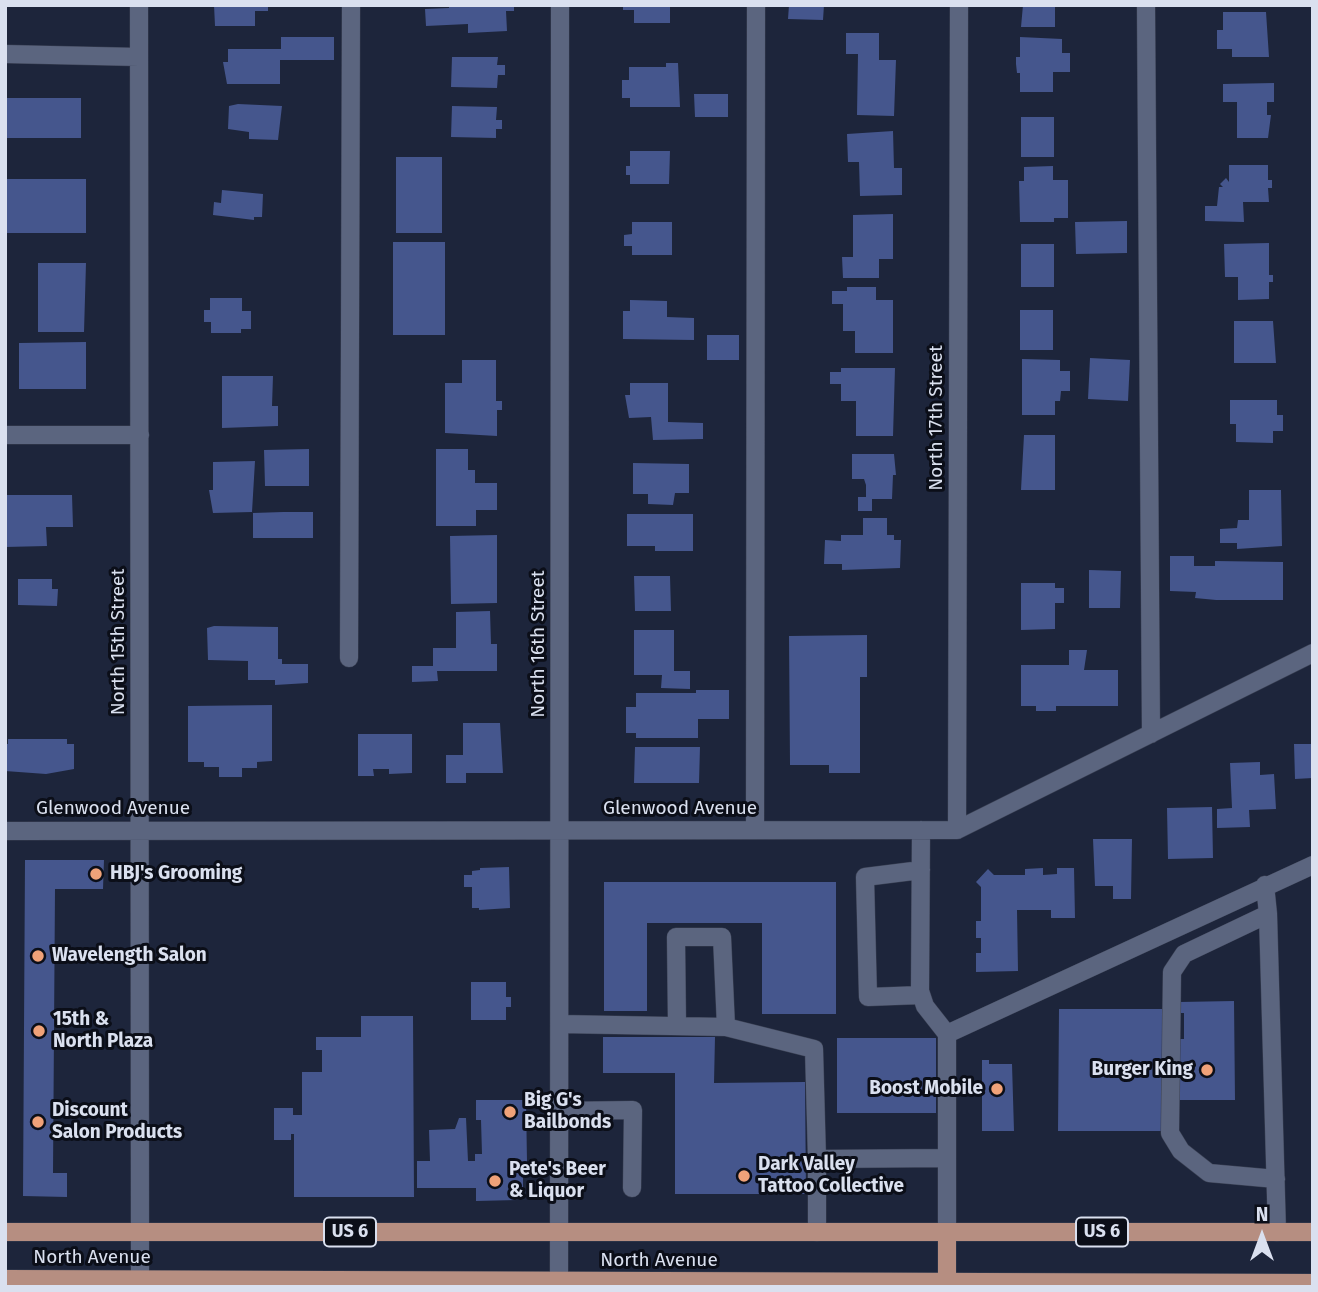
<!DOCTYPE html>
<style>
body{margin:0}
#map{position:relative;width:1318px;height:1292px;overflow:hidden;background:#1d253b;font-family:"Fira Sans",sans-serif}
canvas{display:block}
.frame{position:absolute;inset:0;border:7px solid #dae0ef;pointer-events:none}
.north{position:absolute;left:1227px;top:1201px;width:70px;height:70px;-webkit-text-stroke:5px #0b0e18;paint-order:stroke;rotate:0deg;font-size:19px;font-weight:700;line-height:28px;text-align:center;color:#dae0ef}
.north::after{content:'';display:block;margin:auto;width:24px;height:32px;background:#dae0ef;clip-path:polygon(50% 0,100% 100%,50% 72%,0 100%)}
</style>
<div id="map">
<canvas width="1318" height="1292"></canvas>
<div class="frame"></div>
<div class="north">N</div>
</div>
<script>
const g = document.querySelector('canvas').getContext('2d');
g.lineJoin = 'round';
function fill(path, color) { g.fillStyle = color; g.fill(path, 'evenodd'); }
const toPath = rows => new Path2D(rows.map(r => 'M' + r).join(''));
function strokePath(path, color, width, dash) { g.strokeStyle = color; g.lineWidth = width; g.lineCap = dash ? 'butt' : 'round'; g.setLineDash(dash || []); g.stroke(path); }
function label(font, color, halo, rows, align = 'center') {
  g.font = font + ' "Fira Sans",sans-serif'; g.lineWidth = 6; g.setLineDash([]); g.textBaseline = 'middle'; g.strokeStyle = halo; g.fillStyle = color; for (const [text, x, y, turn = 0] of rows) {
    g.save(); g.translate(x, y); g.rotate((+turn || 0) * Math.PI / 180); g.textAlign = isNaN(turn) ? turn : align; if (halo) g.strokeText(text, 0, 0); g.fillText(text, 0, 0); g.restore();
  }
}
fill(toPath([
 [214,5,268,5,268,11,255,11,255,26,215,26],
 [449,5,514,5,514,11,506,11,507,31,468,33,468,24,426,26,425,9,449,8],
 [623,5,670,5,670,23,634,23,634,10,623,10],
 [789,5,824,5,823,20,788,19],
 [1023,5,1055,5,1055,27,1021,27],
 [1223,12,1266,12,1269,57,1232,57,1232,49,1217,49,1217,30,1223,30],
 [846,33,879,33,879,60,896,60,894,116,857,115,858,54,846,54],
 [281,37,334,37,334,60,280,60,280,84,227,84,223,62,228,62,228,49,281,49],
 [1020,37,1062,39,1062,53,1070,53,1070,72,1053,72,1053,92,1020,92,1020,73,1017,73,1016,64,1016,57,1020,57],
 [452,57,498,57,497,65,505,65,505,75,498,75,497,88,451,87],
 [666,63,678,63,680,107,630,107,630,98,622,98,622,80,629,80,629,67,666,67],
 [1274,83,1274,102,1267,102,1267,115,1271,115,1268,138,1237,138,1237,102,1223,102,1223,84],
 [694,94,728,94,728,117,695,117],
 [5,98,81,98,81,138,5,138],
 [238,104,282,106,278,140,249,139,249,132,228,129,229,106],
 [452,106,497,107,496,120,502,120,502,129,496,129,496,138,451,137],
 [1021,117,1054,117,1054,157,1021,157],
 [893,131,894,168,902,168,902,195,860,196,859,162,848,162,847,134],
 [630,151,670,151,669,184,630,184,630,175,626,175,626,166,630,166],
 [396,157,442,157,442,233,396,233],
 [1229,165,1268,165,1268,180,1272,180,1272,188,1268,188,1269,202,1243,202,1244,222,1205,221,1205,206,1217,206,1219,187,1223,187,1220,184,1226,178,1229,182],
 [1053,166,1053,180,1068,180,1068,218,1054,218,1054,222,1020,222,1019,181,1024,181,1024,167],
 [5,179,86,179,86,233,5,233],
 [222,190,263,194,262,217,254,217,254,220,213,215,214,202,221,203],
 [893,214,893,259,879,259,879,278,843,278,842,257,853,257,853,215],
 [1127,221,1127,253,1076,254,1075,222],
 [632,222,672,222,672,255,632,255,632,246,624,246,624,235,632,234],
 [393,242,445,242,445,335,393,335],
 [1269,243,1269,275,1273,275,1273,282,1269,282,1269,299,1238,300,1238,277,1225,277,1224,244],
 [1021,244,1054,244,1054,287,1021,287],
 [38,263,86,263,84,332,38,332],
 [847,287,876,287,876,300,893,300,893,353,855,353,855,331,843,331,843,304,832,304,832,291,847,291],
 [210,298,242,298,242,311,251,311,251,329,241,329,241,333,211,333,211,322,204,322,204,310,210,310],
 [630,300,667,301,667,317,694,318,694,340,623,339,623,311,630,311],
 [1020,310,1053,310,1053,350,1020,350],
 [1234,321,1273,321,1276,363,1234,363],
 [707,335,739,335,739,360,707,360],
 [86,342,86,389,19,389,19,343],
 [1090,358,1130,360,1128,401,1088,399],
 [1022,359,1060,360,1060,371,1070,371,1070,391,1061,391,1060,401,1055,401,1055,415,1022,415],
 [462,360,496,360,496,401,502,401,502,410,497,410,497,436,445,433,445,383,462,383],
 [841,368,895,368,893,436,856,436,856,401,841,401,841,384,830,384,830,372,841,372],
 [222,376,273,376,272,406,278,406,278,426,222,428],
 [630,383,668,383,668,422,703,423,703,439,653,440,651,417,629,418,625,395,630,395],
 [1230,400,1277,400,1277,415,1283,415,1283,431,1273,431,1273,443,1236,442,1236,424,1230,424],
 [1024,435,1055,435,1055,490,1021,490],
 [309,449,309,486,265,486,264,450],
 [436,449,468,449,468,470,475,470,475,483,497,483,497,510,476,510,476,526,436,526],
 [852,454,894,454,896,475,893,475,892,499,872,499,872,511,858,511,858,497,866,497,866,485,864,479,852,479],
 [255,461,252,512,213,513,209,490,213,490,213,462],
 [633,463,689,464,689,493,675,493,673,505,648,504,648,494,633,494],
 [1249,490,1281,490,1282,546,1237,549,1237,543,1220,543,1220,529,1237,528,1238,520,1249,520],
 [5,495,72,495,73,527,46,527,47,546,5,547],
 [283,512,313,512,313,538,253,538,253,513],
 [627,514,693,514,693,551,655,551,655,546,627,546],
 [863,518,887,518,887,535,894,535,894,540,901,540,900,568,842,570,842,564,824,564,825,540,841,541,841,535,863,535],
 [497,535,497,603,451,604,450,536],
 [1170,556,1194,556,1194,566,1215,566,1215,561,1283,562,1283,600,1216,600,1195,598,1196,592,1170,591],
 [1089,570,1121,571,1120,608,1089,608],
 [634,576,670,576,671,611,635,611],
 [18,579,52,579,52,589,58,589,57,606,18,605],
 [1021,583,1055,583,1055,588,1064,588,1064,603,1055,603,1055,629,1021,630],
 [490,611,491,644,497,644,497,671,437,671,438,681,412,682,412,666,433,666,433,648,456,648,456,612],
 [214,626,278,627,278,659,282,659,282,664,308,664,308,683,275,685,275,680,248,680,248,661,208,660,207,628],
 [634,630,674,630,674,671,690,671,690,689,661,688,662,675,634,675],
 [867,635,867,677,860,677,860,773,829,773,829,765,790,765,789,636],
 [1069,650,1087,650,1084,670,1118,670,1118,706,1056,706,1056,711,1036,711,1036,706,1021,706,1021,665,1069,665],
 [696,690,729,690,729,719,698,719,698,738,636,738,636,733,626,733,626,707,636,707,636,693,696,693],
 [272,705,272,761,257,762,257,768,242,768,242,777,219,777,219,767,204,767,204,762,188,762,188,706],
 [463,723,500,723,503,773,466,773,466,783,446,783,446,755,463,755],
 [358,734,412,734,412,773,389,774,389,769,373,769,374,776,358,776],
 [8,739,67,739,67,744,74,744,74,769,46,774,5,771,5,744,8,744],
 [1294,744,1313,744,1313,778,1295,779],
 [635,747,700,747,699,783,634,783],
 [1260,762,1260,775,1274,774,1276,809,1249,810,1250,827,1217,828,1217,809,1232,808,1230,763],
 [1212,807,1213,858,1168,859,1167,808],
 [1093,839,1132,839,1131,899,1113,899,1113,886,1095,886],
 [25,860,104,860,103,889,55,889,53,1173,67,1173,67,1197,23,1196],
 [509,867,510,908,479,910,479,908,472,908,472,887,464,887,464,875,472,875,472,871,480,870,480,868],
 [1043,868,1043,875,1057,874,1057,868,1074,868,1075,918,1051,918,1051,910,1017,910,1018,971,976,972,976,953,981,953,981,938,976,938,976,921,981,921,981,887,976,882,988,869,994,875,1025,875,1025,869],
 [604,882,836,882,836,1014,762,1014,762,923,647,923,647,1011,604,1011],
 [471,982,506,982,506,997,511,997,511,1007,506,1007,506,1020,471,1020],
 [1234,1001,1235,1100,1179,1100,1179,1039,1184,1039,1184,1013,1179,1013,1179,1002],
 [1059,1009,1163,1009,1163,1131,1058,1131],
 [361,1016,413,1016,414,1197,294,1197,294,1134,291,1134,291,1140,274,1140,274,1108,293,1108,293,1115,302,1115,302,1072,322,1072,322,1050,316,1050,316,1037,361,1037],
 [603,1037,715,1037,714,1083,805,1082,806,1194,675,1194,675,1073,603,1073],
 [837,1038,936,1038,936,1113,837,1113],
 [982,1060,989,1060,989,1064,1012,1064,1014,1131,982,1131],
 [476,1100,526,1100,527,1162,523,1162,523,1194,517,1200,476,1201,476,1188,417,1188,417,1161,430,1161,429,1130,455,1129,459,1118,466,1118,468,1161,475,1161,475,1154,482,1154,481,1120,476,1120]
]), '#45568d');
const minor = toPath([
 [139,5,140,1280],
 [1146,5,1151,734],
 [5,54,139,57],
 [5,435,140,435],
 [349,658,351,5],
 [755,830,756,5],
 [921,830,920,991,925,1006,947,1034,947,1232],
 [957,830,959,5],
 [5,831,957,830,1313,653],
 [921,870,865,877,868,997,921,995],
 [1265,885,1268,914,1277,1232],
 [1268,914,1184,954,1172,972,1170,1133,1181,1151,1209,1173,1276,1179],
 [560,1024,726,1027,814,1049,817,1159],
 [677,1025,676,937,722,937,726,1027],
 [947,1034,1313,865],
 [559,1111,633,1110,632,1188],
 [817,1232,817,1159,947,1158],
 [559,1282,560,5]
]);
const major = toPath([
 [5,1232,1313,1232],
 [947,1232,947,1283],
 [5,1279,1313,1283]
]);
strokePath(minor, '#3a4053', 19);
strokePath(major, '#3a4053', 19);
strokePath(minor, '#5b657f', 18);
strokePath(major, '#b68e81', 18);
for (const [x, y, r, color] of [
 [96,874,7,"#f0a279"],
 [38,956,7,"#f0a279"],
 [39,1031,7,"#f0a279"],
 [1207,1070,7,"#f0a279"],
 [997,1089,7,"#f0a279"],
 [510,1112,7,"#f0a279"],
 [38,1122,7,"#f0a279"],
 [744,1176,7,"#f0a279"],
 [495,1181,7,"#f0a279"]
]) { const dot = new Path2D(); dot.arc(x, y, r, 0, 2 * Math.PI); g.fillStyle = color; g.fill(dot); strokePath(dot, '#0b0e18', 2.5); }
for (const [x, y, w] of [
 [350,1232,52],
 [1102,1232,52]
]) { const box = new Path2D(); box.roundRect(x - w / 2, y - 14.5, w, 29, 5); g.fillStyle = '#0b0e18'; g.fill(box); strokePath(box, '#dae0ef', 2); }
label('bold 18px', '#dae0ef', null, [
 ["US 6",350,1232],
 ["US 6",1102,1232]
]);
label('19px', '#dae0ef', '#0b0e18', [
 ["North 17th Street",937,418,-90],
 ["North 15th Street",119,642,-90],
 ["North 16th Street",539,644,-90],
 ["Glenwood Avenue",113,809],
 ["Glenwood Avenue",680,809],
 ["North Avenue",92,1258],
 ["North Avenue",659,1261]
]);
label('bold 19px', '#dae0ef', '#0b0e18', [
 ["HBJ's Grooming",110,874],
 ["Wavelength Salon",52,956],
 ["15th &",53,1020],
 ["North Plaza",53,1042],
 ["Burger King",1193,1070,"right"],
 ["Boost Mobile",983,1089,"right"],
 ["Big G's",524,1101],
 ["Bailbonds",524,1123],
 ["Discount",52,1111],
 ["Salon Products",52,1133],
 ["Dark Valley",758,1165],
 ["Tattoo Collective",758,1187],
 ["Pete's Beer",509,1170],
 ["& Liquor",509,1192]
], 'left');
</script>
